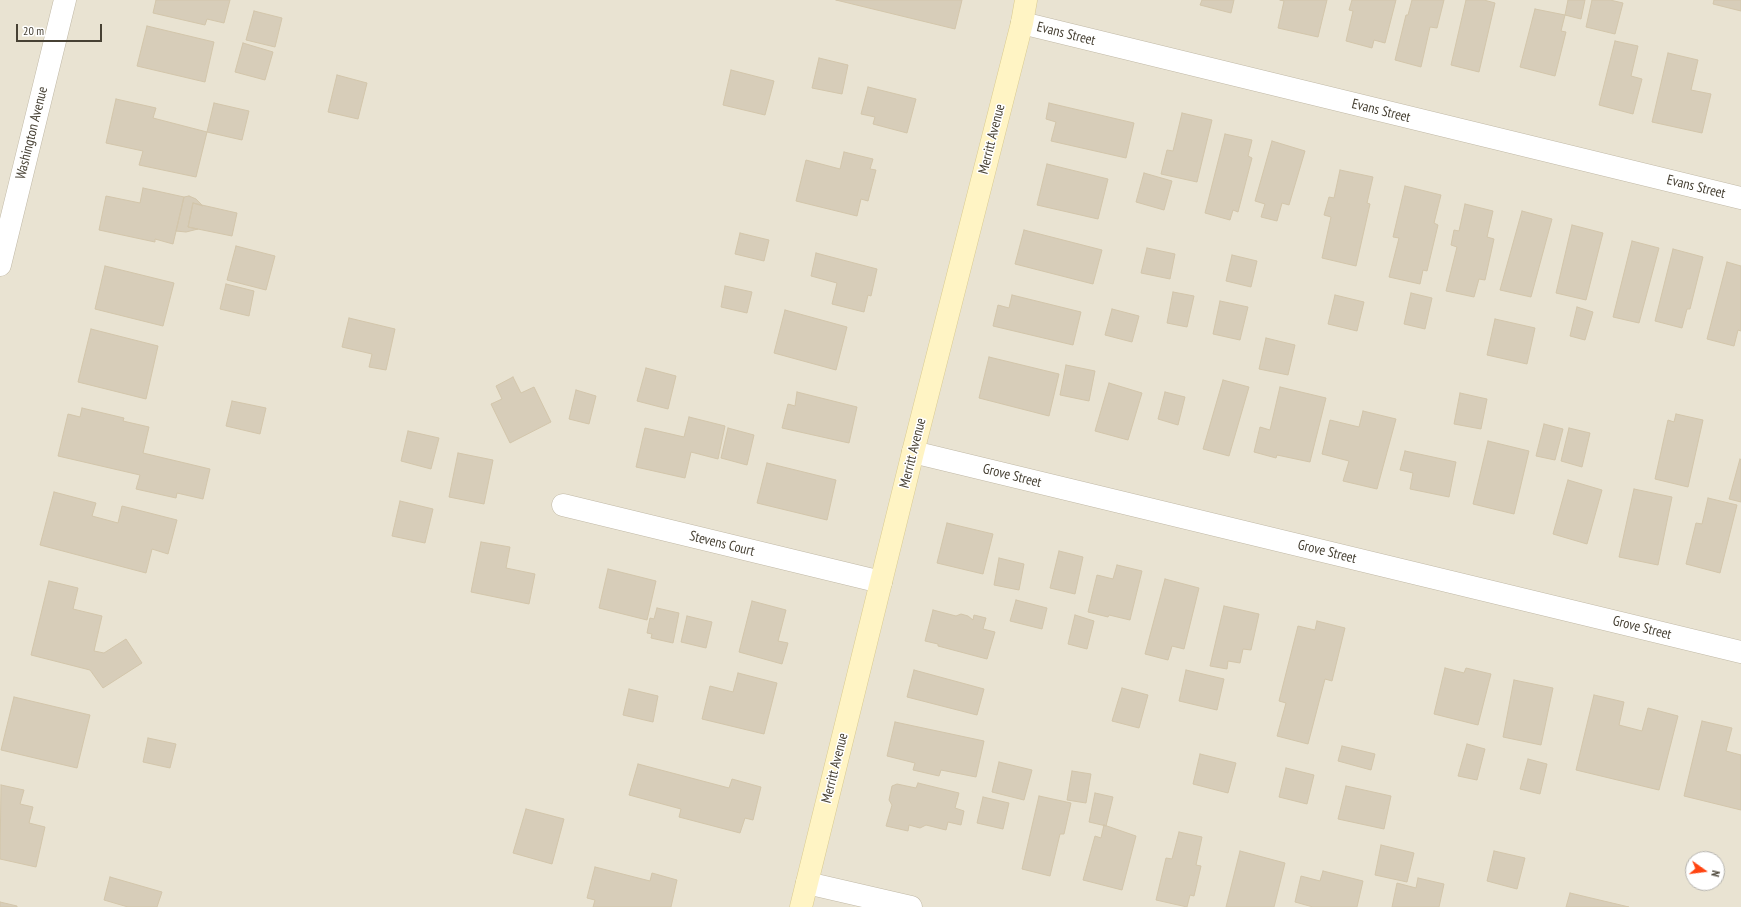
<!DOCTYPE html>
<style>
body{margin:0}
#map{position:relative;width:1741px;height:907px;overflow:hidden;background:#f4f1e5;font-family:"PT Sans Narrow",sans-serif}
canvas{display:block}
.north{position:absolute;left:1685px;top:851px;width:40px;height:40px;box-sizing:border-box;background:#fff;border:1px solid #b5b3ae;border-radius:50%;rotate:104deg;font-size:11px;font-weight:700;line-height:16px;text-align:center;color:#474134}
.north::after{content:'';display:block;margin:auto;width:14px;height:18px;background:#f41;clip-path:polygon(50% 0,100% 100%,50% 72%,0 100%)}
.scale{position:absolute;left:16px;top:24px;width:86px;height:18px;box-sizing:border-box;border:2px solid #474134;border-top:0;padding-left:5px;font-size:12px;line-height:14px;white-space:nowrap;color:#474134;-webkit-text-stroke:3px #fff;paint-order:stroke}
</style>
<div id="map">
<canvas width="1741" height="907"></canvas>
<div class="north">N</div>
<div class="scale">20 m</div>
</div>
<script>
const g = document.querySelector('canvas').getContext('2d');
g.lineJoin = 'round';
function fill(path, color) { g.fillStyle = color; g.fill(path, 'evenodd'); }
const toPath = rows => new Path2D(rows.map(r => 'M' + r).join(''));
function strokePath(path, color, width, dash) { g.strokeStyle = color; g.lineWidth = width; g.lineCap = dash ? 'butt' : 'round'; g.setLineDash(dash || []); g.stroke(path); }
function label(font, color, halo, rows, align = 'center') {
  g.font = font + ' "PT Sans Narrow",sans-serif'; g.lineWidth = 3; g.setLineDash([]); g.textBaseline = 'middle'; g.strokeStyle = halo; g.fillStyle = color; for (const [text, x, y, turn = 0] of rows) {
    g.save(); g.translate(x, y); g.rotate((+turn || 0) * Math.PI / 180); g.textAlign = isNaN(turn) ? turn : align; if (halo) g.strokeText(text, 0, 0); g.fillText(text, 0, 0); g.restore();
  }
}
fill(toPath([
 [0,0,1741,0,1741,907,0,907],
 [1693,859,1717,859,1717,883,1693,883]
]), '#e9e3d2');
const building = toPath([
 [156,0,230,0,224,23,207,19,205,25,153,13,156,0],
 [836,0,962,0,955,29,836,0],
 [1202,0,1234,0,1231,13,1200,5,1202,0],
 [1280,0,1327,0,1318,37,1278,28,1284,1,1280,0],
 [1352,0,1396,0,1385,43,1374,40,1372,48,1346,41,1353,11,1349,10,1352,0],
 [1412,0,1444,0,1437,28,1430,27,1421,67,1395,60,1406,15,1408,15,1412,0],
 [1466,0,1484,0,1495,3,1479,72,1451,65,1466,0],
 [1568,0,1585,0,1581,19,1565,15,1568,0],
 [1592,0,1610,0,1623,3,1615,34,1586,27,1592,0],
 [1714,0,1741,0,1741,11,1713,4,1714,0],
 [1535,9,1565,15,1561,31,1566,32,1555,76,1520,67,1535,9],
 [254,11,282,18,275,47,246,40,254,11],
 [147,26,214,42,205,82,137,66,147,26],
 [1615,41,1638,46,1631,76,1642,79,1633,114,1599,105,1615,41],
 [243,43,273,52,265,80,235,72,243,43],
 [1668,53,1698,60,1691,90,1711,94,1702,133,1652,122,1668,53],
 [819,58,848,65,842,94,812,88,819,58],
 [731,70,774,81,765,115,723,105,731,70],
 [337,75,367,83,358,119,328,112,337,75],
 [868,87,916,99,907,133,873,124,875,117,861,114,868,87],
 [116,99,156,108,153,118,207,132,196,177,139,165,143,151,106,143,116,99],
 [214,103,249,111,242,140,207,132,214,103],
 [1049,103,1134,123,1126,158,1051,141,1056,122,1046,119,1049,103],
 [1182,113,1212,120,1197,182,1161,174,1167,150,1173,151,1182,113],
 [1225,134,1252,140,1248,156,1252,158,1238,212,1233,210,1230,220,1205,213,1225,134],
 [1272,141,1305,151,1289,205,1282,203,1277,221,1261,217,1265,204,1255,201,1272,141],
 [844,152,873,159,870,169,876,170,868,201,861,199,857,216,796,201,806,160,840,169,844,152],
 [1047,164,1108,179,1098,219,1037,205,1047,164],
 [1340,170,1373,177,1367,203,1370,204,1356,266,1322,258,1331,217,1324,215,1329,197,1334,198,1340,170],
 [1144,173,1172,181,1164,210,1136,202,1144,173],
 [1405,186,1441,195,1434,223,1438,225,1427,271,1423,270,1420,284,1389,277,1399,238,1393,237,1405,186],
 [143,188,184,197,173,244,155,239,155,242,99,230,106,196,140,203,143,188],
 [189,196,196,199,203,206,193,203,188,227,198,229,186,232,176,231,184,197,189,196],
 [193,203,237,213,232,236,188,227,193,203],
 [1465,204,1493,211,1487,237,1494,239,1485,280,1479,279,1474,297,1446,291,1457,247,1451,245,1454,230,1459,231,1465,204],
 [1522,211,1552,219,1531,297,1500,290,1522,211],
 [1572,225,1603,233,1586,300,1556,293,1572,225],
 [1024,230,1102,250,1093,284,1015,264,1024,230],
 [740,233,769,240,764,261,735,254,740,233],
 [1632,241,1659,248,1639,323,1613,317,1632,241],
 [236,246,275,256,266,290,227,280,236,246],
 [1147,248,1175,254,1170,279,1141,273,1147,248],
 [1673,249,1703,257,1690,309,1687,309,1682,328,1655,321,1673,249],
 [816,253,877,269,871,296,868,295,864,312,832,304,837,283,811,276,816,253],
 [1232,255,1257,261,1251,287,1226,281,1232,255],
 [1727,262,1741,266,1741,331,1738,330,1734,346,1707,339,1727,262],
 [105,266,174,283,163,326,95,309,105,266],
 [226,284,254,291,249,316,220,309,226,284],
 [725,286,752,292,747,313,721,307,725,286],
 [1173,292,1194,296,1187,327,1167,323,1173,292],
 [1411,293,1432,298,1425,329,1404,324,1411,293],
 [1012,295,1081,312,1073,345,993,326,998,305,1009,308,1012,295],
 [1335,295,1364,302,1357,331,1328,324,1335,295],
 [1220,301,1248,307,1240,340,1213,334,1220,301],
 [1577,307,1593,312,1585,340,1570,336,1577,307],
 [1112,309,1139,316,1132,342,1105,335,1112,309],
 [785,310,847,327,836,370,774,353,785,310],
 [349,318,395,329,386,370,369,367,372,354,342,347,349,318],
 [1495,319,1535,328,1527,364,1487,355,1495,319],
 [91,329,158,346,146,399,78,382,91,329],
 [1266,338,1295,345,1288,375,1259,369,1266,338],
 [989,357,1059,374,1049,416,979,398,989,357],
 [1066,365,1095,371,1089,401,1060,395,1066,365],
 [646,368,676,376,668,409,637,401,646,368],
 [513,377,521,393,534,387,551,422,510,443,491,404,502,399,496,386,513,377],
 [1223,380,1249,387,1229,456,1203,449,1223,380],
 [1109,383,1142,393,1128,440,1095,431,1109,383],
 [1280,387,1326,398,1310,462,1277,455,1276,458,1254,452,1260,427,1270,430,1280,387],
 [576,390,596,396,589,424,569,419,576,390],
 [797,392,857,407,849,443,782,428,788,404,795,406,797,392],
 [1165,392,1185,397,1178,425,1158,419,1165,392],
 [1460,393,1487,399,1481,429,1454,424,1460,393],
 [232,401,266,408,260,434,226,426,232,401],
 [82,408,124,418,123,421,149,427,143,453,210,469,203,499,177,493,176,498,136,489,140,475,58,456,68,414,80,417,82,408],
 [1363,411,1396,419,1377,489,1343,481,1349,461,1322,454,1330,420,1359,427,1363,411],
 [1676,414,1703,420,1688,487,1655,479,1668,420,1674,422,1676,414],
 [689,417,725,426,718,459,691,452,685,478,636,467,645,428,684,437,689,417],
 [1544,424,1563,429,1555,460,1536,456,1544,424],
 [728,428,754,435,747,465,721,458,728,428],
 [1569,428,1590,433,1582,467,1561,461,1569,428],
 [408,431,439,438,431,469,401,461,408,431],
 [1488,441,1529,451,1514,514,1473,504,1488,441],
 [1405,451,1456,462,1449,497,1410,489,1413,473,1400,470,1405,451],
 [458,453,493,460,484,504,449,497,458,453],
 [1740,459,1741,460,1741,502,1729,499,1740,459],
 [767,463,836,480,827,520,757,503,767,463],
 [1568,480,1602,490,1587,544,1553,534,1568,480],
 [1634,489,1672,497,1658,565,1619,557,1634,489],
 [54,492,96,503,92,516,118,523,122,506,177,520,168,554,152,549,146,573,40,545,54,492],
 [1708,498,1737,505,1720,573,1686,564,1696,523,1702,524,1708,498],
 [400,501,433,509,425,543,392,536,400,501],
 [947,523,993,534,983,574,937,563,947,523],
 [481,542,510,547,506,568,535,574,529,604,471,592,481,542],
 [1059,551,1083,557,1075,594,1050,588,1059,551],
 [999,558,1024,564,1019,590,994,585,999,558],
 [1117,565,1142,571,1130,620,1109,615,1108,617,1088,612,1097,575,1113,579,1117,565],
 [608,569,656,581,647,620,599,608,608,569],
 [1165,579,1199,588,1184,649,1172,646,1168,660,1145,654,1165,579],
 [49,581,78,588,73,609,102,616,94,651,104,653,126,639,142,663,103,688,90,670,31,655,49,581],
 [1016,600,1047,608,1042,629,1010,621,1016,600],
 [752,601,786,610,778,641,788,643,782,664,739,652,752,601],
 [1224,606,1259,614,1251,650,1243,649,1240,663,1228,661,1227,669,1210,666,1224,606],
 [657,608,679,613,673,643,651,638,652,634,647,633,650,618,654,619,657,608],
 [933,610,956,616,961,614,968,616,973,620,974,615,986,618,983,629,995,632,987,659,938,646,938,644,925,641,933,610],
 [1075,615,1094,621,1087,649,1068,644,1075,615],
 [687,616,712,622,706,648,681,642,687,616],
 [1317,621,1345,628,1332,681,1325,679,1308,744,1277,736,1286,703,1279,701,1298,626,1315,630,1317,621],
 [1445,668,1464,673,1466,668,1491,674,1478,725,1434,714,1445,668],
 [914,670,984,689,977,715,907,697,914,670],
 [1186,670,1224,679,1217,710,1179,701,1186,670],
 [738,673,777,683,764,734,702,719,710,686,733,692,738,673],
 [1514,680,1553,688,1541,745,1503,737,1514,680],
 [1122,688,1148,695,1139,728,1112,721,1122,688],
 [629,689,658,696,653,722,623,715,629,689],
 [1594,695,1624,702,1619,725,1642,731,1648,708,1678,716,1659,790,1576,770,1594,695],
 [14,697,90,715,77,768,1,750,14,697],
 [1702,721,1732,728,1726,751,1741,755,1741,810,1684,796,1702,721],
 [895,722,984,741,976,777,941,770,939,776,913,770,915,763,887,756,895,722],
 [148,738,176,744,170,768,143,762,148,738],
 [1467,744,1485,749,1477,780,1458,776,1467,744],
 [1342,746,1375,754,1371,770,1338,761,1342,746],
 [1200,754,1236,763,1228,793,1193,784,1200,754],
 [1528,759,1547,764,1540,794,1520,789,1528,759],
 [999,762,1032,770,1024,800,992,792,999,762],
 [638,764,729,788,732,779,761,787,753,820,745,818,740,833,679,817,681,809,629,795,638,764],
 [1286,768,1314,775,1307,804,1279,797,1286,768],
 [1072,771,1091,774,1086,803,1067,800,1072,771],
 [918,783,959,793,955,808,964,811,961,825,948,822,946,830,926,825,920,828,909,825,908,831,886,826,892,805,889,800,892,786,897,784,916,788,918,783],
 [1,785,24,790,20,804,33,807,29,823,45,827,36,867,0,859,1,785],
 [1346,786,1391,796,1384,829,1338,819,1346,786],
 [1095,793,1113,797,1106,826,1089,822,1095,793],
 [1039,796,1071,803,1064,834,1060,834,1050,876,1022,869,1039,796],
 [983,797,1009,803,1003,829,977,823,983,797],
 [526,809,564,819,552,864,513,853,526,809],
 [1104,825,1136,836,1122,890,1083,880,1095,836,1101,838,1104,825],
 [1179,832,1202,837,1196,865,1201,866,1194,896,1190,895,1187,907,1156,900,1166,858,1172,859,1179,832],
 [1381,845,1414,853,1407,882,1375,875,1381,845],
 [1240,851,1285,863,1274,907,1226,907,1240,851],
 [1494,851,1525,858,1517,889,1487,881,1494,851],
 [595,867,650,881,652,873,677,880,671,907,593,907,595,900,587,898,595,867],
 [1323,871,1363,881,1357,907,1313,907,1295,902,1301,876,1320,881,1323,871],
 [110,877,162,892,157,907,128,907,104,900,110,877],
 [1418,878,1444,884,1439,907,1392,907,1397,883,1416,888,1418,878],
 [1570,893,1629,907,1566,907,1570,893],
 [0,902,17,906,17,907,0,907,0,902]
]);
fill(building, '#d7cdb9');
strokePath(building, '#d3c6ab', 1);
const street = toPath([
 [1022,23,1741,198],
 [0,265,65,0],
 [913,452,1741,652],
 [563,505,881,582],
 [807,883,911,907]
]);
const secondary = toPath([
 [801,907,913,452,1022,23,1026,0]
]);
strokePath(street, '#c1b9a6', 23);
strokePath(secondary, '#d9ca8f', 23);
strokePath(street, '#fff', 22);
strokePath(secondary, '#fff4c4', 22);
label('14px', '#474134', '#fff', [
 ["Evans Street",1066,34,14],
 ["Evans Street",1381,111,14],
 ["Washington Avenue",32,133,-76],
 ["Merritt Avenue",992,139,-76],
 ["Evans Street",1696,187,14],
 ["Merritt Avenue",913,453,-76],
 ["Grove Street",1012,476,14],
 ["Stevens Court",722,544,14],
 ["Grove Street",1327,552,14],
 ["Grove Street",1642,628,14],
 ["Merritt Avenue",835,768,-76]
]);
</script>
